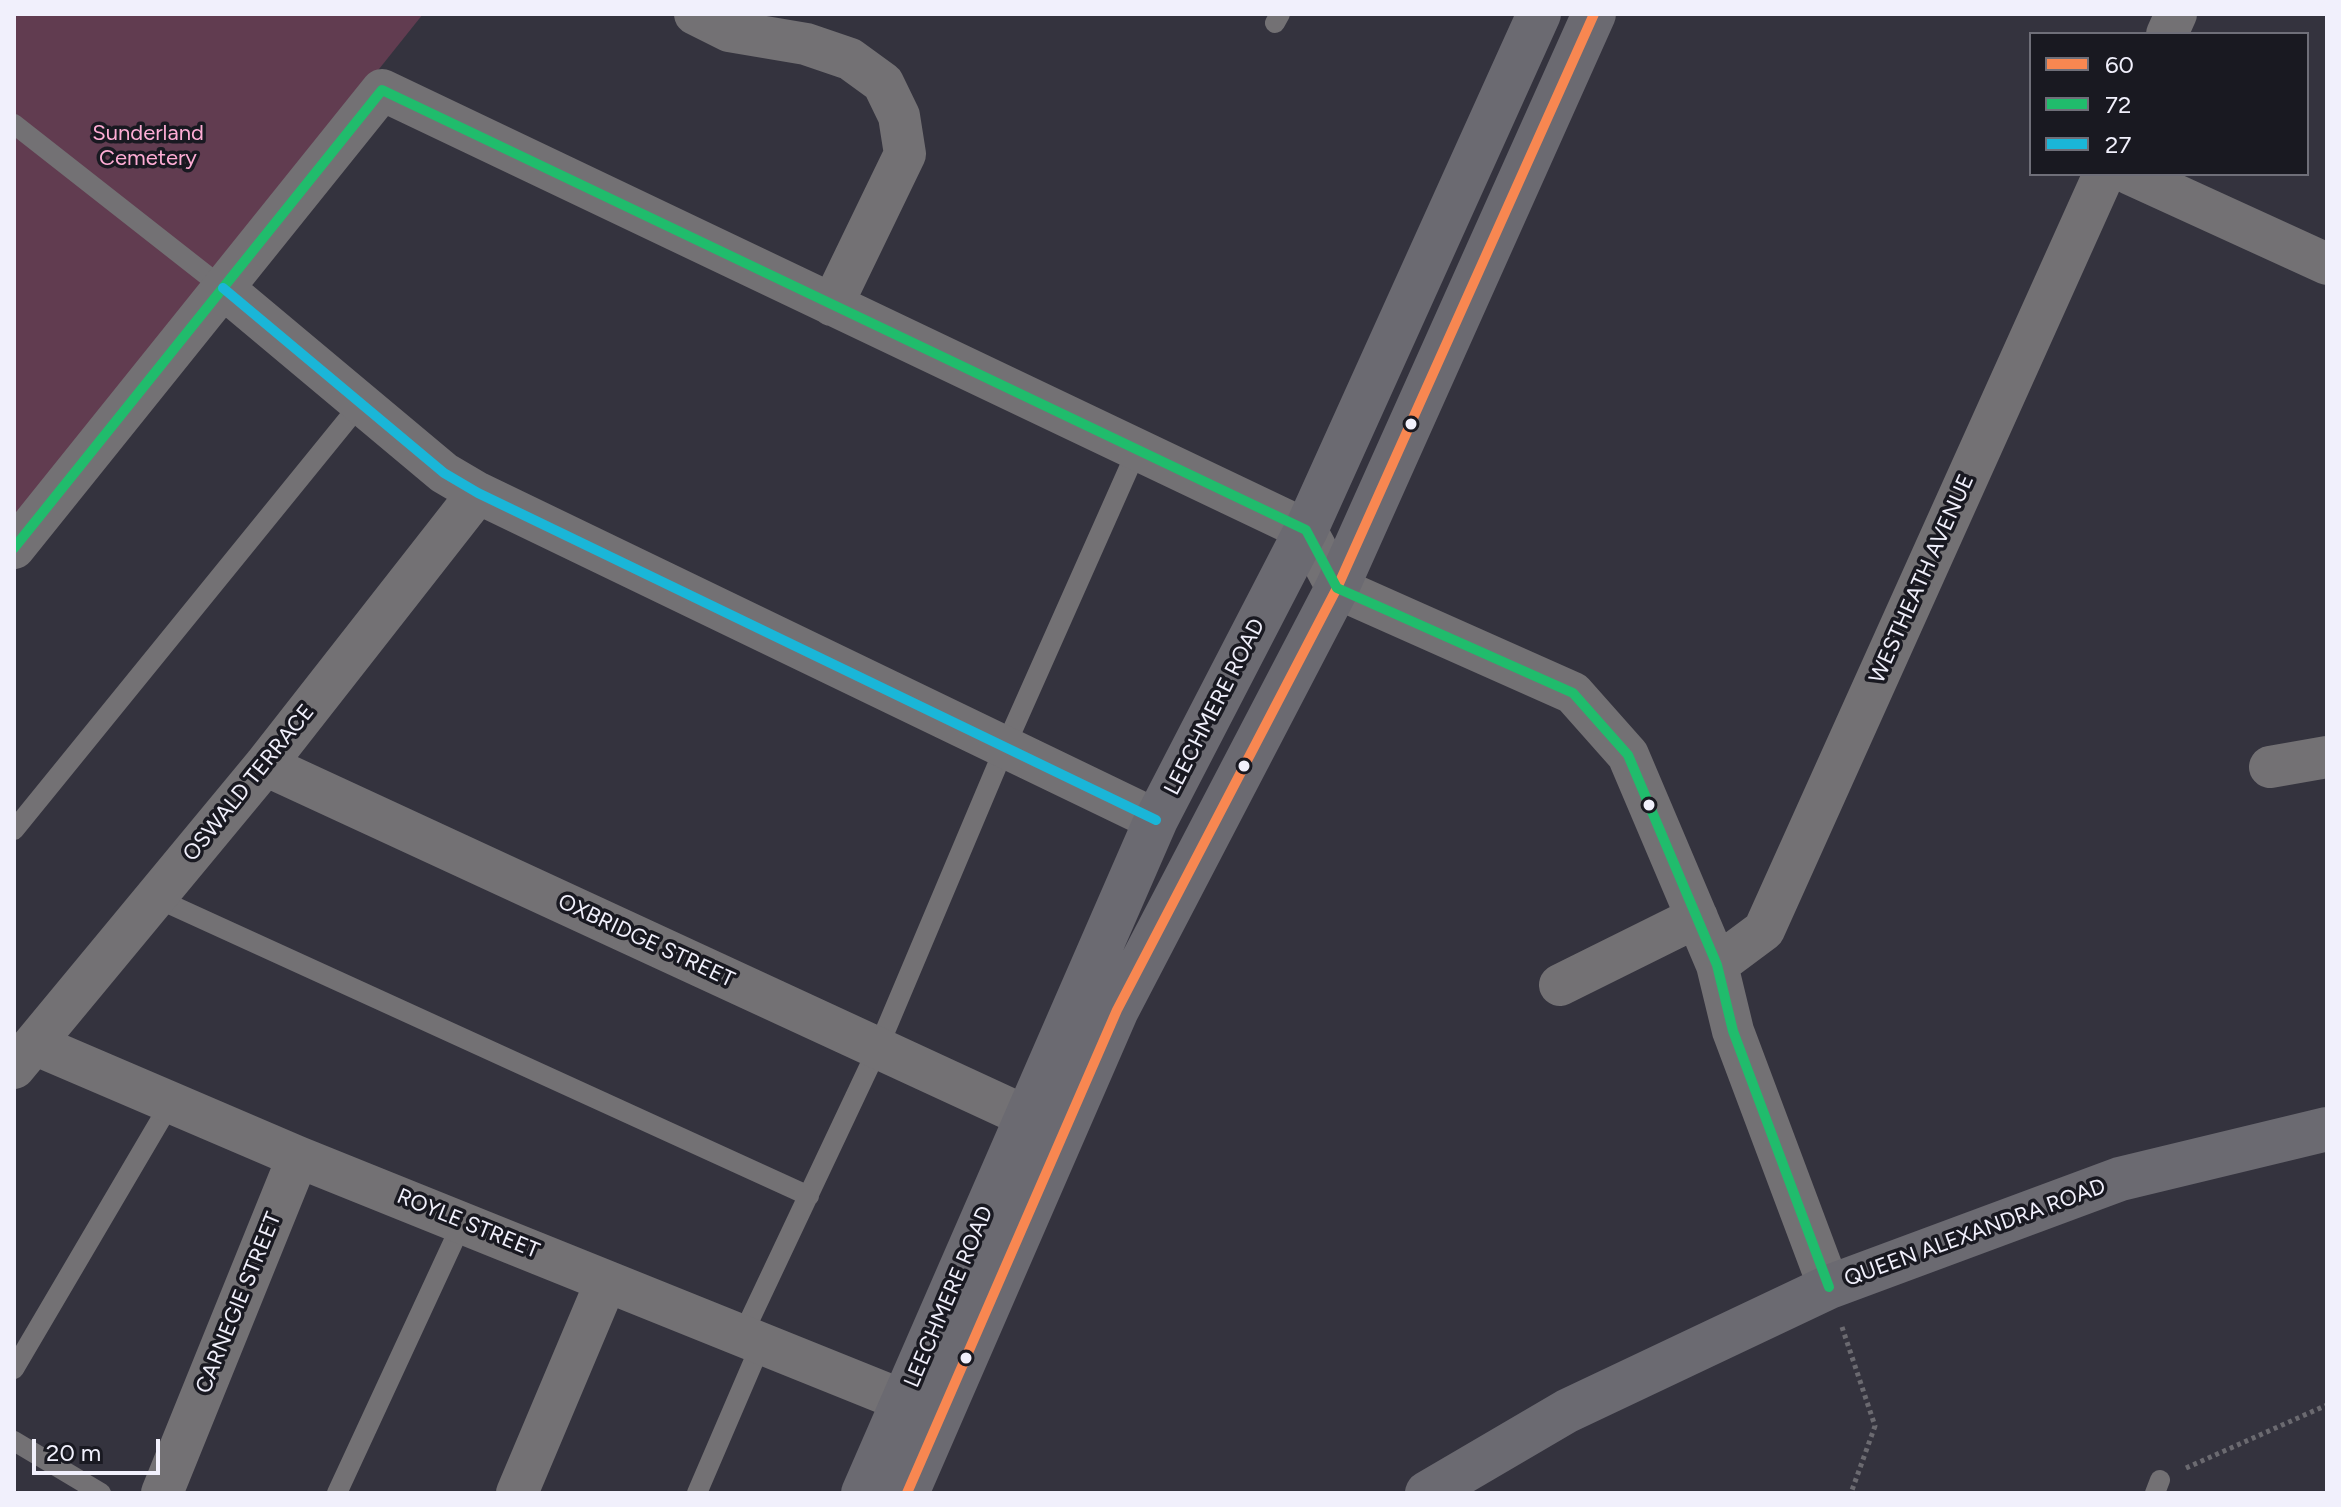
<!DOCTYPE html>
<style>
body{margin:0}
#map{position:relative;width:2341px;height:1507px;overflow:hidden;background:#34333e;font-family:Figtree,sans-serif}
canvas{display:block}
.frame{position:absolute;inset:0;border:16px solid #f1f0fc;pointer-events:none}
.legend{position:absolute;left:2029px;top:32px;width:280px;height:144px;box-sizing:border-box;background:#191921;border:2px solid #6f6f79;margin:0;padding:10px 14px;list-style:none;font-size:24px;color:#f1f0fc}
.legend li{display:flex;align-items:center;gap:16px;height:40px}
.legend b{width:40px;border:2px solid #6f6f79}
.scale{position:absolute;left:32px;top:1439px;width:128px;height:36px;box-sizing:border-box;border:4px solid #f1f0fc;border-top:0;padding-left:10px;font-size:24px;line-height:28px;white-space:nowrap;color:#f1f0fc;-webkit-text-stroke:6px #191921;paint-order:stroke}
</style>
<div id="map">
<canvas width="2341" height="1507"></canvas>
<div class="frame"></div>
<ul class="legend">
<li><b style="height:10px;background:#f88751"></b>60</li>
<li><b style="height:10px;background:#20bc6c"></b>72</li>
<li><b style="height:10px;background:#1ab6d8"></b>27</li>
</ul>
<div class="scale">20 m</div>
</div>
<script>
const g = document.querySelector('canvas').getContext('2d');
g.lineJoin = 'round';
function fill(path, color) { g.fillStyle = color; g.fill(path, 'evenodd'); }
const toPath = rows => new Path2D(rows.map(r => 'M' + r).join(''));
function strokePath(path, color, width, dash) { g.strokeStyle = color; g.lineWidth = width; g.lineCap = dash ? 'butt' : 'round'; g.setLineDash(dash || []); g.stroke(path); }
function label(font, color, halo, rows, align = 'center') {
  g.font = font + ' Figtree,sans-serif'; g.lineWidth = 7; g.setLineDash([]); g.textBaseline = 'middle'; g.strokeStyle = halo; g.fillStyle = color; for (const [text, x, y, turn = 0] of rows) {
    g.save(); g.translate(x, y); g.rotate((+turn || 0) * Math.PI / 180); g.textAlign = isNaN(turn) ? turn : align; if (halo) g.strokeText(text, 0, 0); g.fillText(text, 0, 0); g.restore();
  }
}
fill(toPath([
 [14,14,423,14,14,526]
]), '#613c50');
strokePath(toPath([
 [1842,1327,1875,1426,1851,1493],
 [2186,1468,2327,1405]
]), '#6b6a70', 5, [4, 4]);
strokePath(toPath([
 [1275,23,1280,14],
 [14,124,223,288],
 [14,830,361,403],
 [156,898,809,1196],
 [742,1336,878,1048,1005,747,1137,450],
 [14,1369,171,1102],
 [14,1441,101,1493],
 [337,1493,463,1221],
 [697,1493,761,1344],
 [2155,1493,2160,1480]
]), '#737174', 20);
strokePath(toPath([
 [695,14,729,31,806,44,850,59,883,83,899,116,905,154,832,305],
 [2167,34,2176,14],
 [2130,174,2327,264],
 [223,288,444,473,478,493,1156,820],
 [14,548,382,90,1306,530,1337,588,1573,693,1628,755,1717,965,1733,1031,1829,1287],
 [265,765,1027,1117],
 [2270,767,2327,757],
 [1717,965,1764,930,2104,174],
 [1560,985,1697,917],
 [34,1044,298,1157,904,1401],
 [14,1068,265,765,478,493],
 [162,1493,298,1157],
 [517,1493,606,1282]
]), '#737174', 42);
strokePath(toPath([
 [863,1493,1156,820,1306,530,1539,14],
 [907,1493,1117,1010,1337,588,1594,14],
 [1427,1493,1567,1411,1829,1287,2120,1179,2327,1129]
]), '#6b6a71', 44);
strokePath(toPath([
 [907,1493,1117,1010,1337,588,1594,14]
]), '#f88751', 10);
strokePath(toPath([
 [14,548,382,90,1306,530,1337,588,1573,693,1628,755,1717,965,1733,1031,1829,1287]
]), '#20bc6c', 10);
strokePath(toPath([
 [223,288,444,473,478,493,1156,820]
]), '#1ab6d8', 10);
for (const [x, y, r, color] of [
 [1411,424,7,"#f1f0fc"],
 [1244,766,7,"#f1f0fc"],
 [1649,805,7,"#f1f0fc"],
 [966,1358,7,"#f1f0fc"]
]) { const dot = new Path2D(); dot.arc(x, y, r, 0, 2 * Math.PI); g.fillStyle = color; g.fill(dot); strokePath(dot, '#191921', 3); }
label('22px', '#feadd5', '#191921', [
 ["Sunderland",148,134],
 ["Cemetery",148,159]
]);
label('22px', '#f1f0fc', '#191921', [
 ["WESTHEATH AVENUE",1922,579,-66],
 ["LEECHMERE ROAD",1215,707,-63],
 ["OSWALD TERRACE",249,783,-51],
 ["OXBRIDGE STREET",646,941,25],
 ["ROYLE STREET",468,1224,22],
 ["QUEEN ALEXANDRA ROAD",1975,1233,-20],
 ["LEECHMERE ROAD",949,1297,-67],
 ["CARNEGIE STREET",239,1303,-68]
]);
</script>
